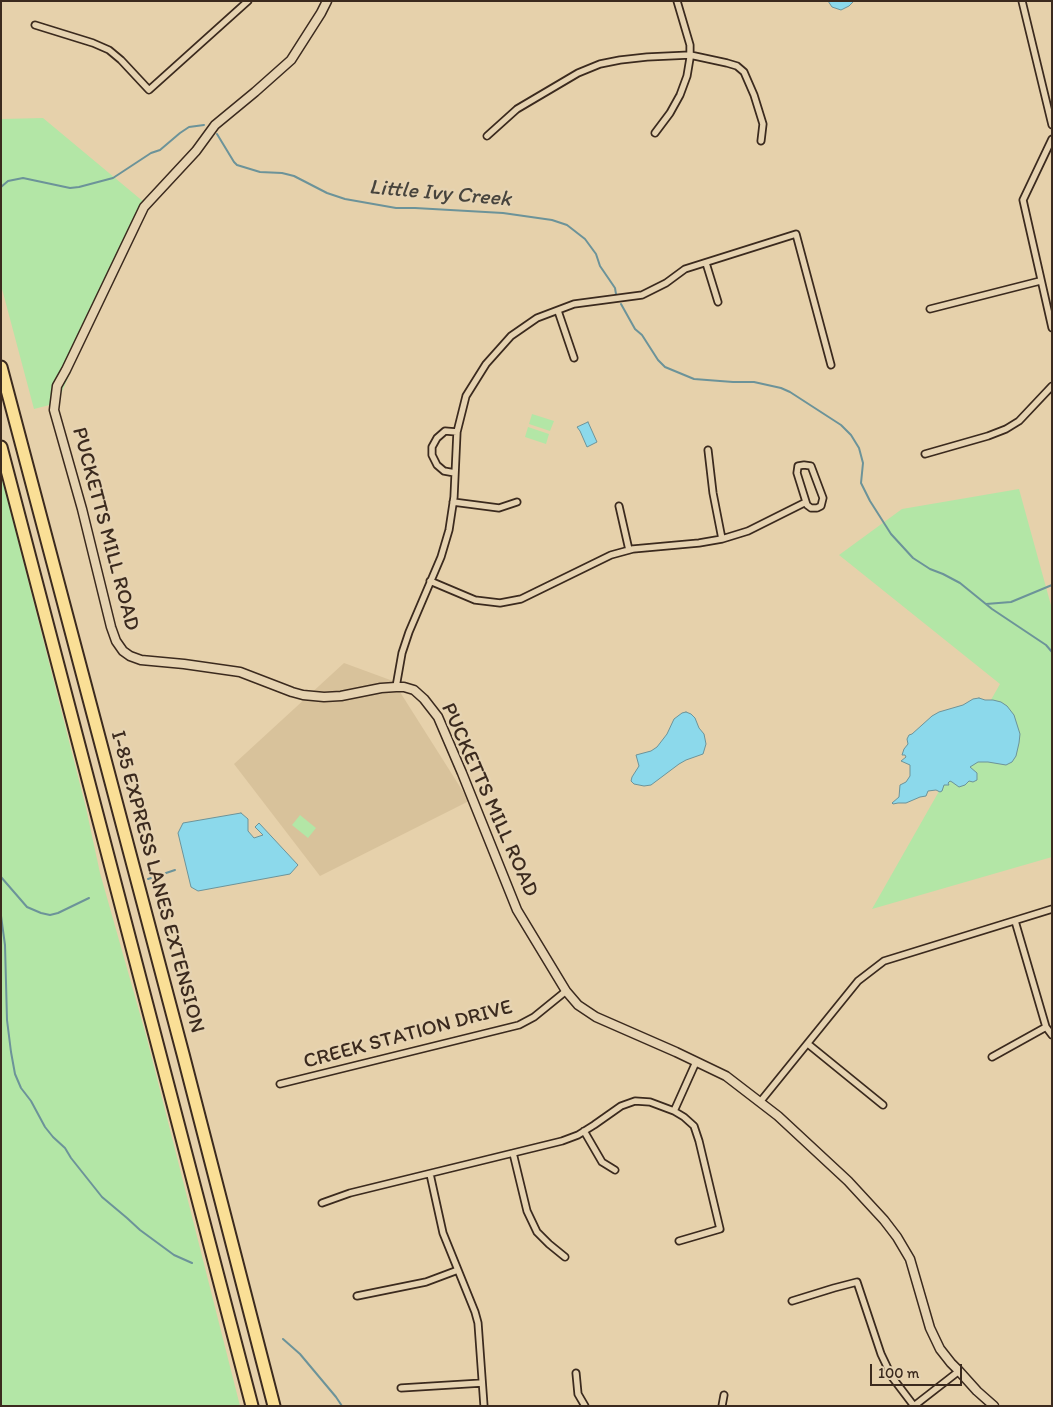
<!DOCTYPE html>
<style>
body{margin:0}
#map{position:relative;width:1053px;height:1407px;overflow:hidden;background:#e6d1ab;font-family:Itim,sans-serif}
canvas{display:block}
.frame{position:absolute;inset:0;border:2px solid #3b2a1e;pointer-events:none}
.scale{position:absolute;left:870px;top:1364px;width:92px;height:22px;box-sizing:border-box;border:2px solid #3b2a1e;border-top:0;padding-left:6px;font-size:15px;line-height:18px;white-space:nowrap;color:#3b2a1e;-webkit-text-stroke:4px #e6d3b1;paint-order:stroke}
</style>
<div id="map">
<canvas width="1053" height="1407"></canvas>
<div class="frame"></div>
<div class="scale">100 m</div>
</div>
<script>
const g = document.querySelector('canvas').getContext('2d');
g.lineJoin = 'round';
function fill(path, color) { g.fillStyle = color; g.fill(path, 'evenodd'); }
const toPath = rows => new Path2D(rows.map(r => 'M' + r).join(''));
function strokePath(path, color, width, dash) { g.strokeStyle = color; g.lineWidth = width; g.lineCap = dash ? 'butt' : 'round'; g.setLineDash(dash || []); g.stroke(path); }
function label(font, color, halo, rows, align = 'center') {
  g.font = font + ' Itim,sans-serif'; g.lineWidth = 5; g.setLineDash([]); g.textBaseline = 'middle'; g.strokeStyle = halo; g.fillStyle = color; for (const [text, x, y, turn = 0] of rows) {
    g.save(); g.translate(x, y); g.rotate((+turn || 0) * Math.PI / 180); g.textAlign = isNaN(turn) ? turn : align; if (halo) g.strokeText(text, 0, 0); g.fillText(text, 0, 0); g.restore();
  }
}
fill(toPath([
 [344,663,393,681,469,801,320,876,234,764]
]), '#d8c29b');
fill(toPath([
 [43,118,145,203,57,403,34,409,1,285,1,119],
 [532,414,554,421,550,431,529,424],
 [528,427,549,434,546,444,525,437],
 [1,474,86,808,100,873,147,1039,240,1406,1,1406],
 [1019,489,1052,609,1052,857,872,909,1000,684,839,555,902,509],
 [300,815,316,828,308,838,292,825]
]), '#b3e6a6');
const water = toPath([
 [828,1,854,1,849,6,841,10,832,7,828,1],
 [588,422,597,442,587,447,580,431,577,427,588,422],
 [979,698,985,700,993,700,1001,702,1007,706,1014,715,1020,734,1019,743,1016,756,1012,762,1006,765,988,762,978,762,970,767,977,773,977,780,973,782,969,781,965,785,959,787,952,782,950,781,948,783,949,785,944,785,942,791,940,792,936,790,928,791,926,796,920,797,906,803,898,803,893,804,892,803,899,797,900,785,906,782,910,776,910,765,901,761,906,757,905,755,902,755,904,749,908,744,907,739,909,735,912,734,932,716,939,712,963,705,973,699,979,698],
 [686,712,691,714,695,718,699,728,704,734,706,744,703,754,686,760,679,764,651,785,644,786,634,784,631,781,632,777,639,766,636,755,651,751,657,747,667,734,674,719,682,713,686,712],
 [241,813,248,819,248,831,254,838,263,835,255,827,259,823,298,865,290,874,198,891,191,887,178,833,183,823,241,813]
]);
fill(water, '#8cd9eb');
strokePath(water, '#6c9399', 1);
strokePath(toPath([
 [217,134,234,162,237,165,260,172,282,173,294,176,327,193,345,199,396,208,415,208,503,213,552,220,567,225,585,239,596,254,600,266,615,288,616,294],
 [1,187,8,181,23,178,70,188,79,187,113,178,151,153,160,150,180,133,189,127,204,125],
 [621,304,635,329,642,335,658,360,665,367,694,379,733,382,754,382,781,388,790,392,841,425,851,435,859,448,863,463,861,483,870,501,891,534,913,558,930,569,943,574,960,583,992,609,1046,645,1052,652],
 [986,604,1011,602,1052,585],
 [1,877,27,907,41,913,50,915,58,913,89,898],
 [148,879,175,870],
 [1,916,5,945,7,1020,11,1052,15,1074,21,1088,31,1101,45,1127,53,1137,65,1148,71,1158,102,1197,127,1218,140,1230,174,1255,192,1263],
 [283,1339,300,1354,336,1397,342,1406]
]), '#6c9399', 2);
const minor = toPath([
 [1022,1,1052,125],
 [35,25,93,43,109,50,121,60,149,90,248,1],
 [655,133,670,113,680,95,687,76,690,58,690,45,677,1],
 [487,136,517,109,578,73,600,64,620,60,647,57,690,55,727,63,737,66,744,72,754,95,763,124,761,141],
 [1052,139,1023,200,1052,328],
 [706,263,718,302],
 [930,309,1040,281],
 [558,311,574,358],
 [708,450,713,493,722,539],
 [925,454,988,436,1006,429,1019,421,1052,386],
 [804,465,811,466,823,498,821,506,817,508,811,508,807,505,797,473,798,466,804,465],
 [455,473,444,471,437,465,432,455,432,447,437,438,445,431,457,432],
 [453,502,499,508,517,502],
 [619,506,629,550],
 [430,581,475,600,500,603,521,599,611,555,633,549,699,543,722,539,748,531,806,502],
 [396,687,402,653,409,632,441,557,449,530,454,497,457,432,466,396,486,364,511,336,537,318,574,304,642,295,666,283,685,269,796,234,831,365],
 [1015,921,1046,1027,1052,1035],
 [808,1044,883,1105],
 [992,1057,1046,1027],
 [280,1084,519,1025,534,1017,566,991],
 [760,1102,858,981,884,961,1052,909],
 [674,1111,696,1062],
 [584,1131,602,1162,615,1170],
 [513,1153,527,1211,537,1232,549,1244,565,1257],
 [430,1174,443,1233,475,1312,478,1323,484,1406],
 [322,1203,350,1193,562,1141,578,1135,594,1125,621,1106,635,1101,650,1102,674,1111,684,1117,694,1126,699,1141,720,1229,679,1241],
 [357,1296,426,1282,458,1270],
 [792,1301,834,1288,857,1282,881,1354,892,1377,914,1406],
 [576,1373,578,1394,585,1406],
 [401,1388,482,1383],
 [722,1406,724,1395],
 [914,1406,959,1371]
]);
const tertiary = toPath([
 [327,1,321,13,291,60,255,92,215,125,196,151,144,207,66,370,57,386,54,410,82,509,111,627,116,641,123,651,130,656,141,660,184,664,240,672,292,692,303,695,324,697,341,696,381,688,396,687,404,687,414,690,424,699,438,717,462,773,517,910,566,991,578,1005,596,1017,676,1052,726,1076,778,1116,848,1181,884,1220,897,1237,910,1259,930,1328,940,1349,951,1363,959,1371,977,1391,994,1406]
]);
const motorway = toPath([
 [1,367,183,1054,274,1406],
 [1,447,252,1406]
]);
strokePath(minor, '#3b2a1e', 9);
strokePath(tertiary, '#3b2a1e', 11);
strokePath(motorway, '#3b2a1e', 15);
strokePath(minor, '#e6d3b1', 5.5);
strokePath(tertiary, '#e6d3b1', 8);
strokePath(motorway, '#fadf96', 11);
label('21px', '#3b2a1e', '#e6d3b1', [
 ["PUCKETTS MILL ROAD",105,529,75],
 ["PUCKETTS MILL ROAD",489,800,66],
 ["I-85 EXPRESS LANES EXTENSION",157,882,75],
 ["CREEK STATION DRIVE",408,1035,-15]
]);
label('italic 22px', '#47443d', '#e6d3b1', [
 ["Little Ivy Creek",440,194,5]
]);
</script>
